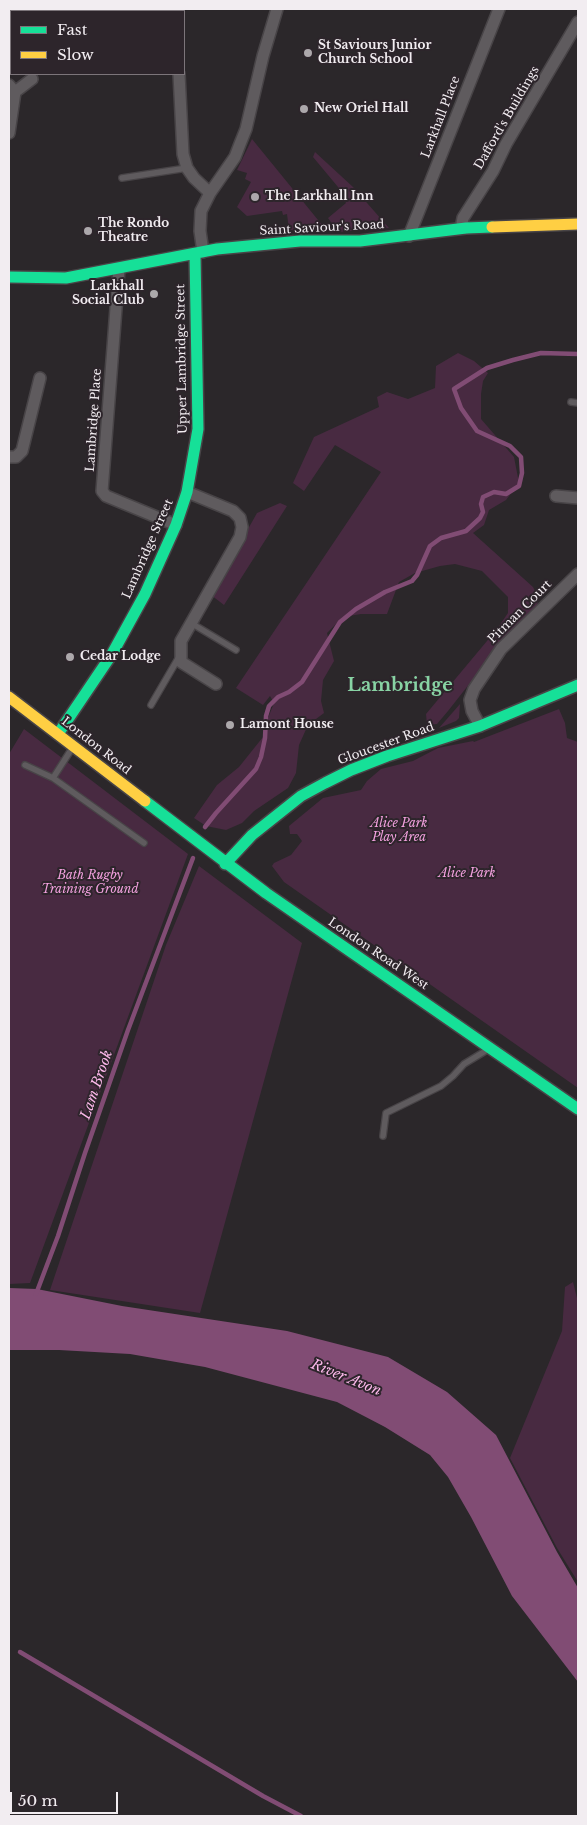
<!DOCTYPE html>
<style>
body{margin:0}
#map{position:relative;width:587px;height:1825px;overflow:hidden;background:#2b272a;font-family:"Libre Baskerville",serif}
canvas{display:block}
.frame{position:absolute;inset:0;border:10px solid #f2edf1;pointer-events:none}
.legend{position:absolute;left:10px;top:10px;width:175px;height:65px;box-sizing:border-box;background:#2d252b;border:1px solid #7c757a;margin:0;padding:6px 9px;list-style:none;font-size:15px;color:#f2edf1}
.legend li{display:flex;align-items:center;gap:10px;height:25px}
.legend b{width:25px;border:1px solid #7c757a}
.scale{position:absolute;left:10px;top:1792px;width:108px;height:22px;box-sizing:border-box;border:2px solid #f2edf1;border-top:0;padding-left:6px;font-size:15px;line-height:18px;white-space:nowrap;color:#f2edf1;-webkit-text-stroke:4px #2d252b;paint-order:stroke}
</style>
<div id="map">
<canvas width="587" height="1825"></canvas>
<div class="frame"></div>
<ul class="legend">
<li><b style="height:6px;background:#16e098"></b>Fast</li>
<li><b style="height:6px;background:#ffcf43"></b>Slow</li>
</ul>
<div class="scale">50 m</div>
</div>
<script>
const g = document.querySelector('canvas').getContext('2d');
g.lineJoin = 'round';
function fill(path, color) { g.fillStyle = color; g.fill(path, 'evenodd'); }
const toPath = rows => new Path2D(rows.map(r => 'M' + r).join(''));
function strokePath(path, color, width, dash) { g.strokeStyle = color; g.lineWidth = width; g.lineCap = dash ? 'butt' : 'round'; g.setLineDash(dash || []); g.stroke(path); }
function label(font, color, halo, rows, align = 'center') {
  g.font = font + ' "Libre Baskerville",serif'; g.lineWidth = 4; g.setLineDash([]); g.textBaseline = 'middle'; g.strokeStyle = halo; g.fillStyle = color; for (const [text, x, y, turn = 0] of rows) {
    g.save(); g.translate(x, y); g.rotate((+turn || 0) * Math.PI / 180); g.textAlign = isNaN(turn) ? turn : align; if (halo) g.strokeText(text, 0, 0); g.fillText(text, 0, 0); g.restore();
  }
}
fill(toPath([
 [252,139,327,231,289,230,287,214,283,215,282,211,247,216,237,207,251,182,245,179,247,173,237,170],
 [315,152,353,187,389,228,338,232,328,218,346,203,338,187,313,157],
 [458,353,474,361,488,373,483,381,481,394,481,419,514,457,519,483,506,500,489,510,484,525,473,533,533,587,539,599,535,610,503,641,448,711,437,724,427,725,426,714,497,629,508,613,508,597,482,571,455,564,440,566,415,573,399,582,387,614,361,614,343,617,327,633,334,661,323,680,321,701,324,713,308,725,299,745,296,773,288,788,254,811,242,823,226,830,206,826,194,818,217,785,239,767,263,737,268,718,274,703,270,696,263,705,236,688,381,472,335,445,304,491,293,483,314,437,379,407,377,397,387,392,408,399,435,388,436,366],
 [280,503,287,506,224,605,211,595,257,513],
 [460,704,459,718,456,721,439,728],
 [559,709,565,723,567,738,578,742,578,1088,284,882,272,866,274,863,291,855,302,841,297,834,290,834,289,826,323,798,361,790,367,781,381,769,413,761,438,748,473,741,474,742],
 [24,729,188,854,30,1283,9,1284,9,754],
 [199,866,302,943,200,1313,50,1290,166,945],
 [573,1282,578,1302,578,1582,557,1548,510,1458,562,1331,565,1287]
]), '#482a41');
fill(toPath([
 [9,1288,37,1289,122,1306,287,1331,388,1357,447,1392,496,1435,557,1552,578,1588,578,1682,512,1596,471,1517,448,1477,430,1455,385,1427,337,1402,205,1367,130,1354,59,1350,9,1350]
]), '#814c74');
strokePath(toPath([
 [205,827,216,813,256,769,261,757,265,738,266,716,269,706,278,697,289,692,302,682,340,622,356,609,385,592,412,581,417,575,430,546,441,538,466,531,480,518,483,512,481,504,483,497,494,492,506,494,519,486,522,473,521,457,510,446,477,431,461,408,454,389,487,368,513,360,541,353,578,354],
 [36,1294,58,1236,85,1153,128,1030,193,858],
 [20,1652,263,1796,301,1816]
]), '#814c74', 4.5);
const lane = toPath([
 [122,178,187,168],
 [571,402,578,403],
 [191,623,236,650],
 [151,705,179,657],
 [25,765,53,778,144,843],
 [53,778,71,750],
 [383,1136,386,1113,441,1086,453,1076,464,1064,487,1050]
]);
const street = toPath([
 [178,11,178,9],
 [179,74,183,154,187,168,194,178,210,193],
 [9,85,15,92,32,79],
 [9,133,15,92],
 [466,228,462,223,463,218,493,171,506,144,578,22],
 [409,236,499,9],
 [203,252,200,231,201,211,210,193,235,157,240,144,246,129,263,56,277,9],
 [119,269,102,491,106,496,176,525],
 [9,457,16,457,22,451,40,378],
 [187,492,233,511,240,518,242,527,240,537,181,641,181,662,216,684],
 [556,496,578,498],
 [480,726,472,711,470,700,474,689,501,649,578,574]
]);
const fast = toPath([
 [9,277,66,278,217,249,300,241,360,241,466,228,492,227],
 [58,734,112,654,145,594,176,525,187,492,198,429,195,254],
 [145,801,266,893,578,1109],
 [225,864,252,835,301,796,325,783,351,770,387,756,480,726,578,685]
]);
const slow = toPath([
 [492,227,578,224],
 [9,697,145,801]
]);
strokePath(lane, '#484447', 8);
strokePath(street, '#484447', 14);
strokePath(fast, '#484447', 14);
strokePath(slow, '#484447', 14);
strokePath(lane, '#5f5b5e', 5.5);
strokePath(street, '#5f5b5e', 11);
strokePath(fast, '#16e098', 11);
strokePath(slow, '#ffcf43', 11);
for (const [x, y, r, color] of [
 [308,53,5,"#aca8ab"],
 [304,109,5,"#aca8ab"],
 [255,197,5,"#aca8ab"],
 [88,231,5,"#aca8ab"],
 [154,294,5,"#aca8ab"],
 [70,657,5,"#aca8ab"],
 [230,725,5,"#aca8ab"]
]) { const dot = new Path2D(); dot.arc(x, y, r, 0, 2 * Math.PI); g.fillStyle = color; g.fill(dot); strokePath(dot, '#2d252b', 2); }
label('bold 12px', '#f2edf1', '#2d252b', [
 ["St Saviours Junior",318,46],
 ["Church School",318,60],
 ["New Oriel Hall",314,109],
 ["The Larkhall Inn",265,197],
 ["The Rondo",98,224],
 ["Theatre",98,238],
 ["Larkhall",144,287,"right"],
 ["Social Club",144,301,"right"],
 ["Cedar Lodge",80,657],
 ["Lamont House",240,725]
], 'left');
label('12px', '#f2edf1', '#2d252b', [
 ["Larkhall Place",441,117,-69],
 ["Dafford's Buildings",507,118,-60],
 ["Saint Saviour's Road",322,228,-3],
 ["Upper Lambridge Street",182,359,-91],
 ["Lambridge Place",94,420,-86],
 ["Lambridge Street",148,549,-66],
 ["Pitman Court",520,612,-45],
 ["Gloucester Road",386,744,-20],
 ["London Road",96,746,38],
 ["London Road West",378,954,34]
]);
label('italic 12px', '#f2a0de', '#2d252b', [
 ["Alice Park",399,824],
 ["Play Area",399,838],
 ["Alice Park",467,874],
 ["Bath Rugby",90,876],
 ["Training Ground",90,890]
]);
label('italic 14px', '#fbb7e9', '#2d252b', [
 ["Lam Brook",97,1085,-71],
 ["River Avon",346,1378,22]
]);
label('bold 18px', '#88d3a4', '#2d252b', [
 ["Lambridge",400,686]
]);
</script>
